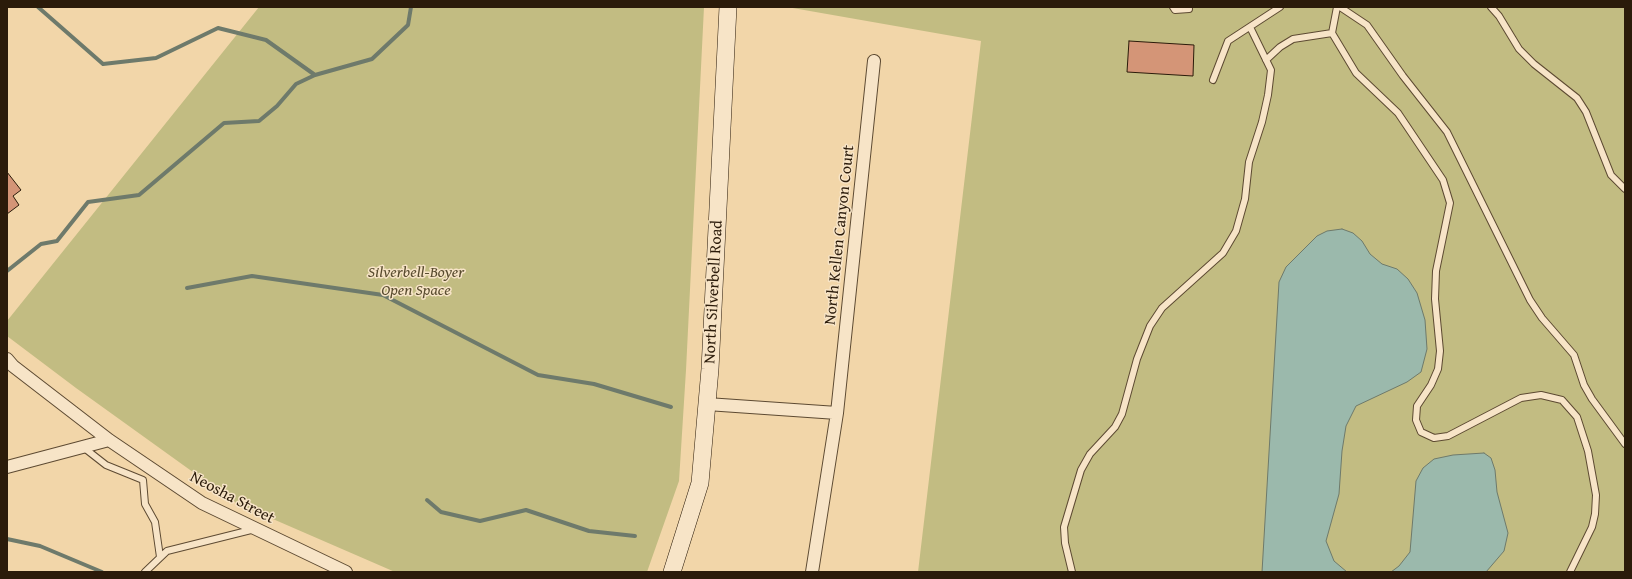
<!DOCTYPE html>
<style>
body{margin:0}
#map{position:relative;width:1632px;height:579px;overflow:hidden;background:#f2d6a9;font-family:"Gentium Book Plus",serif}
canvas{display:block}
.frame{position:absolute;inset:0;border:8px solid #2b1b0a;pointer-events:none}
</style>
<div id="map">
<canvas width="1632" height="579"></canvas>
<div class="frame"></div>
</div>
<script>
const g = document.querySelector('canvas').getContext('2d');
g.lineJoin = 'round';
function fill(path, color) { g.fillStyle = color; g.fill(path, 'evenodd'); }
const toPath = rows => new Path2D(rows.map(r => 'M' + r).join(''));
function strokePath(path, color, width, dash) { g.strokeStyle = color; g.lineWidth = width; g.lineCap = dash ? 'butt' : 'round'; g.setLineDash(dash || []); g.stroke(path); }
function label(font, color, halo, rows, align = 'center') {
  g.font = font + ' "Gentium Book Plus",serif'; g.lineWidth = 3; g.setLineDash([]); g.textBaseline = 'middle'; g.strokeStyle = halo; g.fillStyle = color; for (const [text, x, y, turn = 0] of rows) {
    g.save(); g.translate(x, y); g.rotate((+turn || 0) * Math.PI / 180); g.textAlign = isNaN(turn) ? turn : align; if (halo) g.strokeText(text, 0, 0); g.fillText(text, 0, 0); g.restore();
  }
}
fill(toPath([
 [259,7,704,7,686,370,679,481,647,572,395,572,236,503,76,388,7,336,7,321],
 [787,7,1625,7,1625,572,918,572,981,41]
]), '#c2bc82');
const water = toPath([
 [1342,229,1353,233,1362,241,1370,254,1382,264,1397,269,1408,279,1417,293,1425,320,1427,349,1421,372,1407,382,1356,406,1346,426,1342,451,1339,494,1326,541,1334,561,1347,572,1262,572,1279,282,1286,267,1317,236,1327,231,1342,229],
 [1484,453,1491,458,1495,470,1497,492,1508,533,1504,551,1486,572,1391,572,1399,566,1410,552,1416,481,1423,468,1434,459,1453,455,1484,453]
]);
fill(water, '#9bb9ac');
strokePath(water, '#6e7a6b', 1);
strokePath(toPath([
 [38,7,103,64,156,58,218,28,266,40,315,75],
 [7,271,41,244,57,241,88,202,139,195,224,123,259,121,277,106,296,84,315,75,372,59,408,25,411,7],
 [187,288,252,276,383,295,538,375,594,384,671,407],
 [427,500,441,512,480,521,526,510,589,531,635,536],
 [7,539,40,546,102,572]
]), '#6e7a6b', 4);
const building = toPath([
 [1129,41,1194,45,1193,76,1127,72,1129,41],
 [7,172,21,190,13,196,19,205,7,214,7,172]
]);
fill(building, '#d49577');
strokePath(building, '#2b1b0a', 1);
const lane = toPath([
 [1173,7,1175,10,1189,9],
 [1337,7,1332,33,1356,73,1398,113,1443,180,1450,203,1436,271,1435,299,1440,351,1438,369,1431,385,1417,406,1416,420,1421,432,1434,438,1448,436,1521,398,1541,395,1562,400,1577,417,1588,451,1596,495,1595,514,1592,527,1570,572],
 [1340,7,1367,25,1403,76,1447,132,1530,300,1542,318,1574,355,1584,385,1592,399,1625,444],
 [1491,7,1499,16,1519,49,1534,64,1577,98,1586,112,1611,175,1625,189],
 [1266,60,1280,47,1293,39,1332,33],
 [1213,80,1228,41,1280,7],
 [83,447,106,465,143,480,145,504,155,522,160,557],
 [145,572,167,551,255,529],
 [1072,572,1065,543,1064,527,1081,470,1090,454,1115,427,1122,414,1137,359,1150,326,1162,308,1223,253,1236,231,1245,199,1249,162,1262,122,1268,95,1271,70,1250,27]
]);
const street = toPath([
 [7,359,13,366,109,440,202,503,346,572],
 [707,404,837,413],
 [7,467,109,440],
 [812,572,837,413,874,61]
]);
const secondary = toPath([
 [672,572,700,483,710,369,728,7]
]);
strokePath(lane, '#5d4a32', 8);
strokePath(street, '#5d4a32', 14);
strokePath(secondary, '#2b1b0a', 18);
strokePath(lane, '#f7e4c7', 6);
strokePath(street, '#f7e4c7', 12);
strokePath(secondary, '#f7e4c7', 17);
label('16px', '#2b1b0a', '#f7e4c7', [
 ["North Kellen Canyon Court",840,235,-84],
 ["North Silverbell Road",714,292,-87],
 ["Neosha Street",232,498,28]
]);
label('italic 16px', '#584b2e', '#f7e4c7', [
 ["Silverbell-Boyer",416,273],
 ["Open Space",416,291]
]);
</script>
